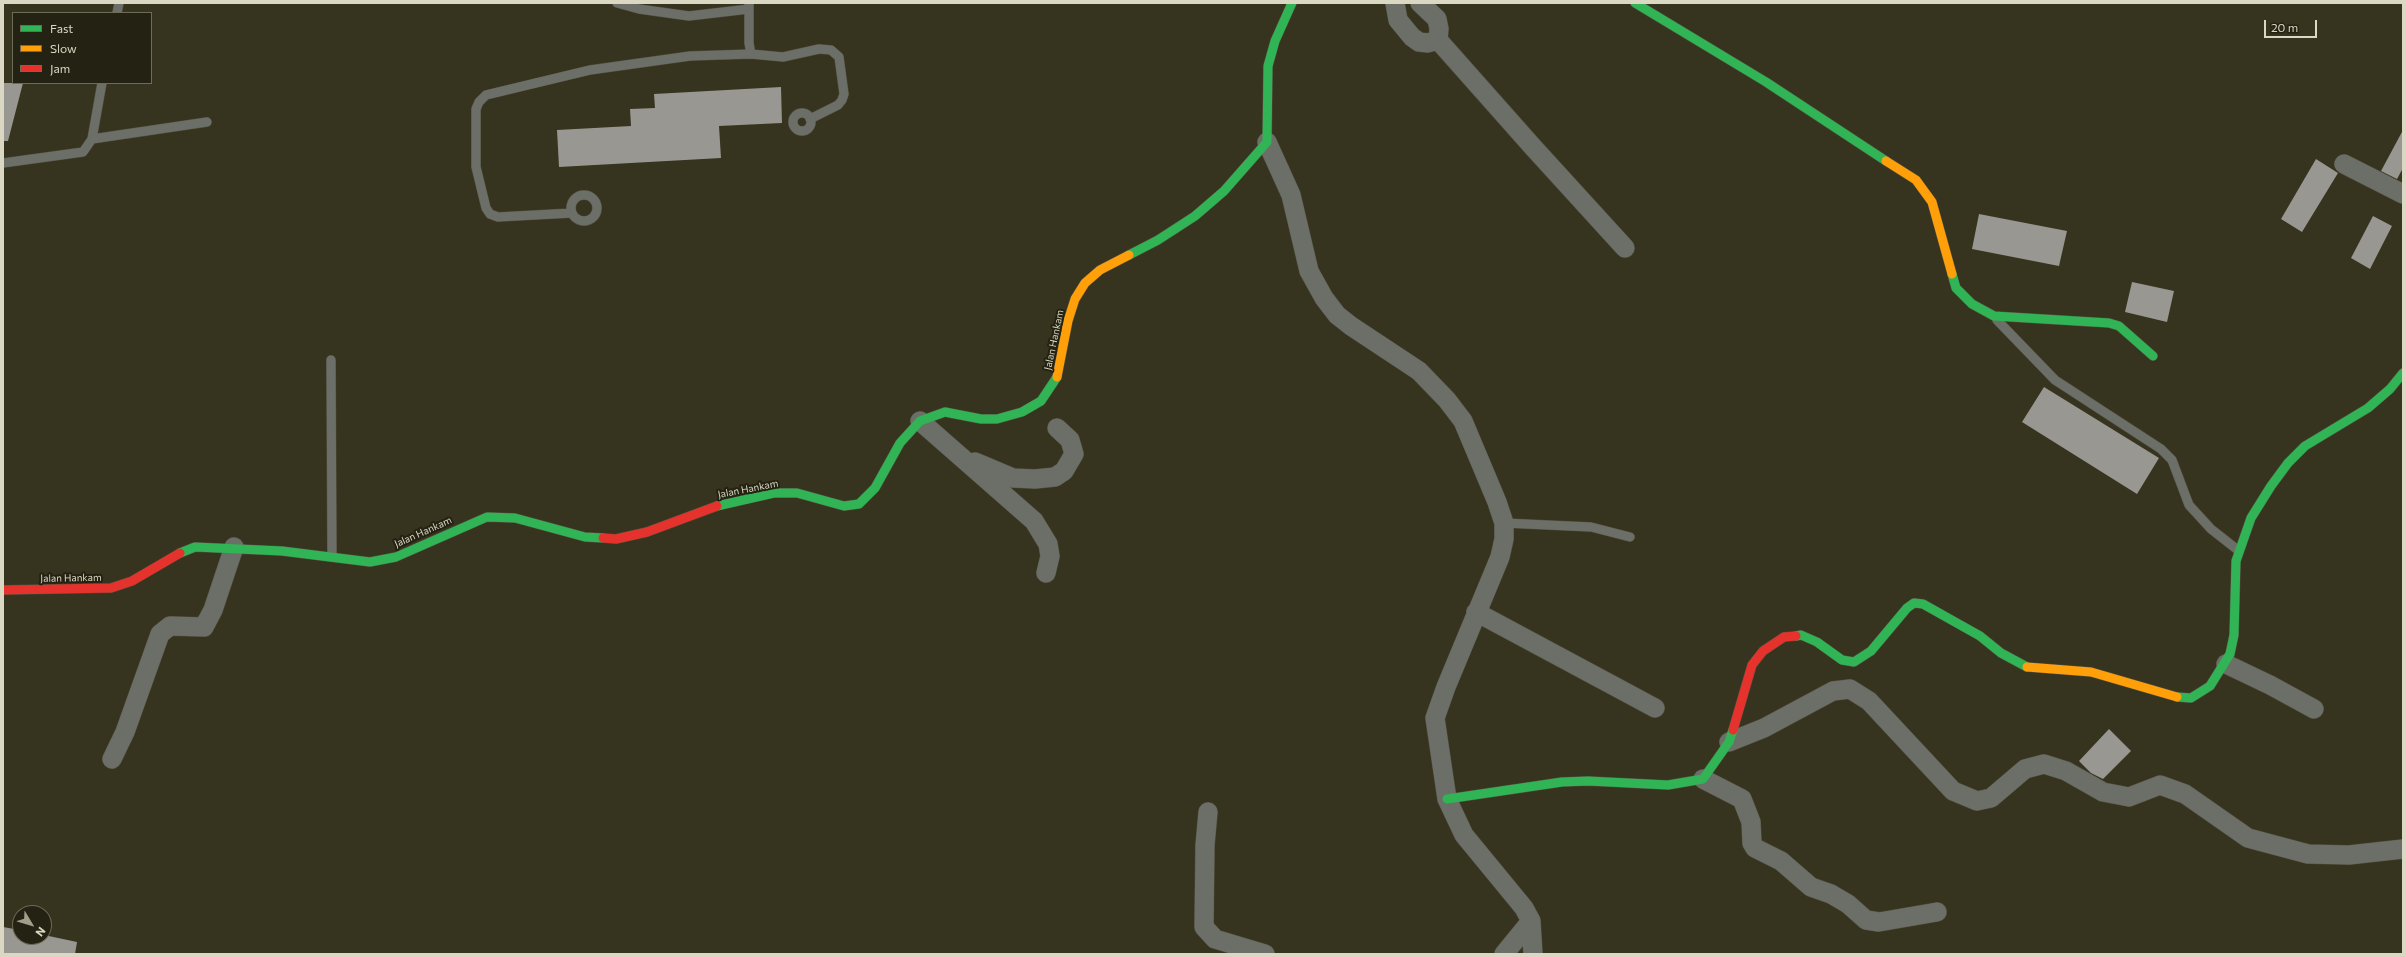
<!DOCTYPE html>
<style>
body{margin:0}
#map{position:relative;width:2406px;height:957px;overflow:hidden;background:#36331f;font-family:Commissioner,sans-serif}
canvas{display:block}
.frame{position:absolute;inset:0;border:4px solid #dad8c3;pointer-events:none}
.legend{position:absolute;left:12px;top:12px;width:140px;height:72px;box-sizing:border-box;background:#242212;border:1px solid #6d6b59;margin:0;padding:5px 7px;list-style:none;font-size:12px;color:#dad8c3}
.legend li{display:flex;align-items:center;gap:8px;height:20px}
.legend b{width:20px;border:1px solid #6d6b59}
.north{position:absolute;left:12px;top:905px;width:40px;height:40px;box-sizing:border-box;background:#242212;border:1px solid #6d6b59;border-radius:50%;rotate:128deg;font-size:11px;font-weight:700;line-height:16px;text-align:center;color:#dad8c3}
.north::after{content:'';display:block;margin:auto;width:14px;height:18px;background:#a19e8a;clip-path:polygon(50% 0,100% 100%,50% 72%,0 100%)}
.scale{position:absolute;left:2264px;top:20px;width:53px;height:18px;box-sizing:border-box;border:2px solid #dad8c3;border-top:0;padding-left:5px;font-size:12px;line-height:14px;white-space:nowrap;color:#dad8c3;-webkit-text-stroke:3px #242212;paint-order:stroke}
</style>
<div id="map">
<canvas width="2406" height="957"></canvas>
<div class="frame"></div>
<ul class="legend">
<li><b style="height:5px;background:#30b455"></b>Fast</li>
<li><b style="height:5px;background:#ff9f0a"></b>Slow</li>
<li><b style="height:5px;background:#e5322d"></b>Jam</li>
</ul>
<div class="north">N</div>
<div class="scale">20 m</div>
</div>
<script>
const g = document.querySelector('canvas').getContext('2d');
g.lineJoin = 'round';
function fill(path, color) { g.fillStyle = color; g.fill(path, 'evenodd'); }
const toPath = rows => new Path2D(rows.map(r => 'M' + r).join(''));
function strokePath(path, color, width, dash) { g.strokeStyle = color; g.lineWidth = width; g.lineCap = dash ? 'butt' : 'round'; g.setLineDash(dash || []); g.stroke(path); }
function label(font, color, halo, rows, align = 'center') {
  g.font = font + ' Commissioner,sans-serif'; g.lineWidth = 4; g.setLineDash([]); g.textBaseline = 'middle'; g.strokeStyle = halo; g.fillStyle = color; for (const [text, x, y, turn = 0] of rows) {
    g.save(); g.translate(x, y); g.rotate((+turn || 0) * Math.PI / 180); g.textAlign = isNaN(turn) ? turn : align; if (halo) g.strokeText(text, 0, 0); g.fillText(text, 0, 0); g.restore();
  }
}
fill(toPath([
 [3,83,23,83,8,141,3,141],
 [781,87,782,123,719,126,721,158,559,167,557,130,631,126,630,109,655,108,654,94],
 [2403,130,2403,168,2397,179,2381,171],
 [2316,159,2338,173,2302,232,2281,219],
 [1979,214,2067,231,2059,266,1972,249],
 [2373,216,2392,226,2370,269,2351,258],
 [2132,282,2174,291,2167,322,2125,312],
 [2044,387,2159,458,2137,494,2022,422],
 [2109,729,2131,751,2103,779,2091,773,2079,761],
 [3,927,20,930,20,937,44,937,44,935,77,942,75,954,3,954]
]), '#989792');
const lane = toPath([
 [617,3,639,9,689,16,749,9],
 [117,13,119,3],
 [751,54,783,57,819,49,831,50,839,57,844,94,842,100,838,105,810,119],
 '793 122a9 9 0 1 1 18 0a9 9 0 1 1-18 0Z',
 [92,139,207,122],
 [3,163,83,152,92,139,102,83],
 '571 208a13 13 0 1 1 26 0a13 13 0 1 1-26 0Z',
 [572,213,498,217,490,214,486,208,476,167,476,109,479,102,486,95,590,70,690,56,751,54,749,43,749,3],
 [1997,320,2055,380,2161,449,2172,460,2189,505,2211,529,2239,551],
 [331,360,332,557],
 [1504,523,1591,527,1630,537]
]);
const street = toPath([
 [1395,3,1398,20,1412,37,1419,42,1428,43,1438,40],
 [1420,3,1437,19,1439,29,1438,40,1532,146,1625,248],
 [1267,142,1291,195,1309,271,1324,298,1337,315,1351,326,1419,371,1447,400,1463,421,1497,502,1504,523,1504,539,1500,557,1446,687,1435,718,1447,799,1464,835,1524,908,1531,921,1533,954],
 [2344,164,2403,194],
 [920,421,1034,521,1048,544,1050,556,1046,573],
 [975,462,1013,478,1035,479,1055,477,1064,471,1074,454,1070,440,1057,428],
 [1476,612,1655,708],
 [2226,664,2270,685,2314,709],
 [1729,742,1764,728,1833,691,1850,689,1869,701,1953,791,1977,801,1991,798,2025,769,2044,764,2066,771,2103,792,2129,797,2160,785,2185,794,2248,838,2308,854,2349,855,2403,849],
 [112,759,125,732,160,634,170,626,204,627,213,610,234,547],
 [1703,779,1742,799,1751,822,1752,843,1755,848,1781,861,1811,887,1831,894,1848,904,1866,920,1879,922,1937,912],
 [1208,812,1205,845,1204,927,1215,939,1265,954],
 [1504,954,1531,921]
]);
const fast = toPath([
 [1635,3,1766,82,1886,161],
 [1129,255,1158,240,1195,216,1224,191,1267,142,1268,66,1275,41,1292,3],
 [1952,274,1956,288,1972,304,1994,316,2109,323,2119,326,2153,356],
 [717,506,774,493,797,493,844,506,859,504,875,488,900,443,920,421,945,412,981,419,997,419,1022,412,1041,401,1057,377],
 [180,553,195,547,282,551,370,562,396,557,487,517,515,518,585,537,603,538],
 [1796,636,1801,635,1817,642,1842,660,1854,662,1871,651,1907,608,1914,603,1923,604,1980,636,2001,653,2027,667],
 [2177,697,2191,698,2210,686,2230,654,2234,635,2236,561,2251,518,2271,486,2288,463,2305,446,2368,408,2390,389,2403,373],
 [1447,799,1562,782,1588,781,1668,785,1703,779,1729,742,1733,730]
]);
const slow = toPath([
 [1886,161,1916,180,1932,202,1952,274],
 [1057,377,1068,321,1075,299,1085,283,1100,270,1129,255],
 [2027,667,2091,672,2177,697]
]);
const jam = toPath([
 [603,538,616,539,647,532,717,506],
 [3,590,111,588,132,581,180,553],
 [1733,730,1752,665,1763,651,1784,637,1796,636]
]);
strokePath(lane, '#524f3e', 10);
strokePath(street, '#524f3e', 20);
strokePath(fast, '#524f3e', 10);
strokePath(slow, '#524f3e', 10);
strokePath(jam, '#524f3e', 10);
strokePath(lane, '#6c6f68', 9);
strokePath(street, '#6c6f68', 19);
strokePath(fast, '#30b455', 9);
strokePath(slow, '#ff9f0a', 9);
strokePath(jam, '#e5322d', 9);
label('10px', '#dad8c3', '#242212', [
 ["Jalan Hankam",1054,340,-78],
 ["Jalan Hankam",748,489,-11],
 ["Jalan Hankam",423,532,-24],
 ["Jalan Hankam",71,578,-1]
]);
</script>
